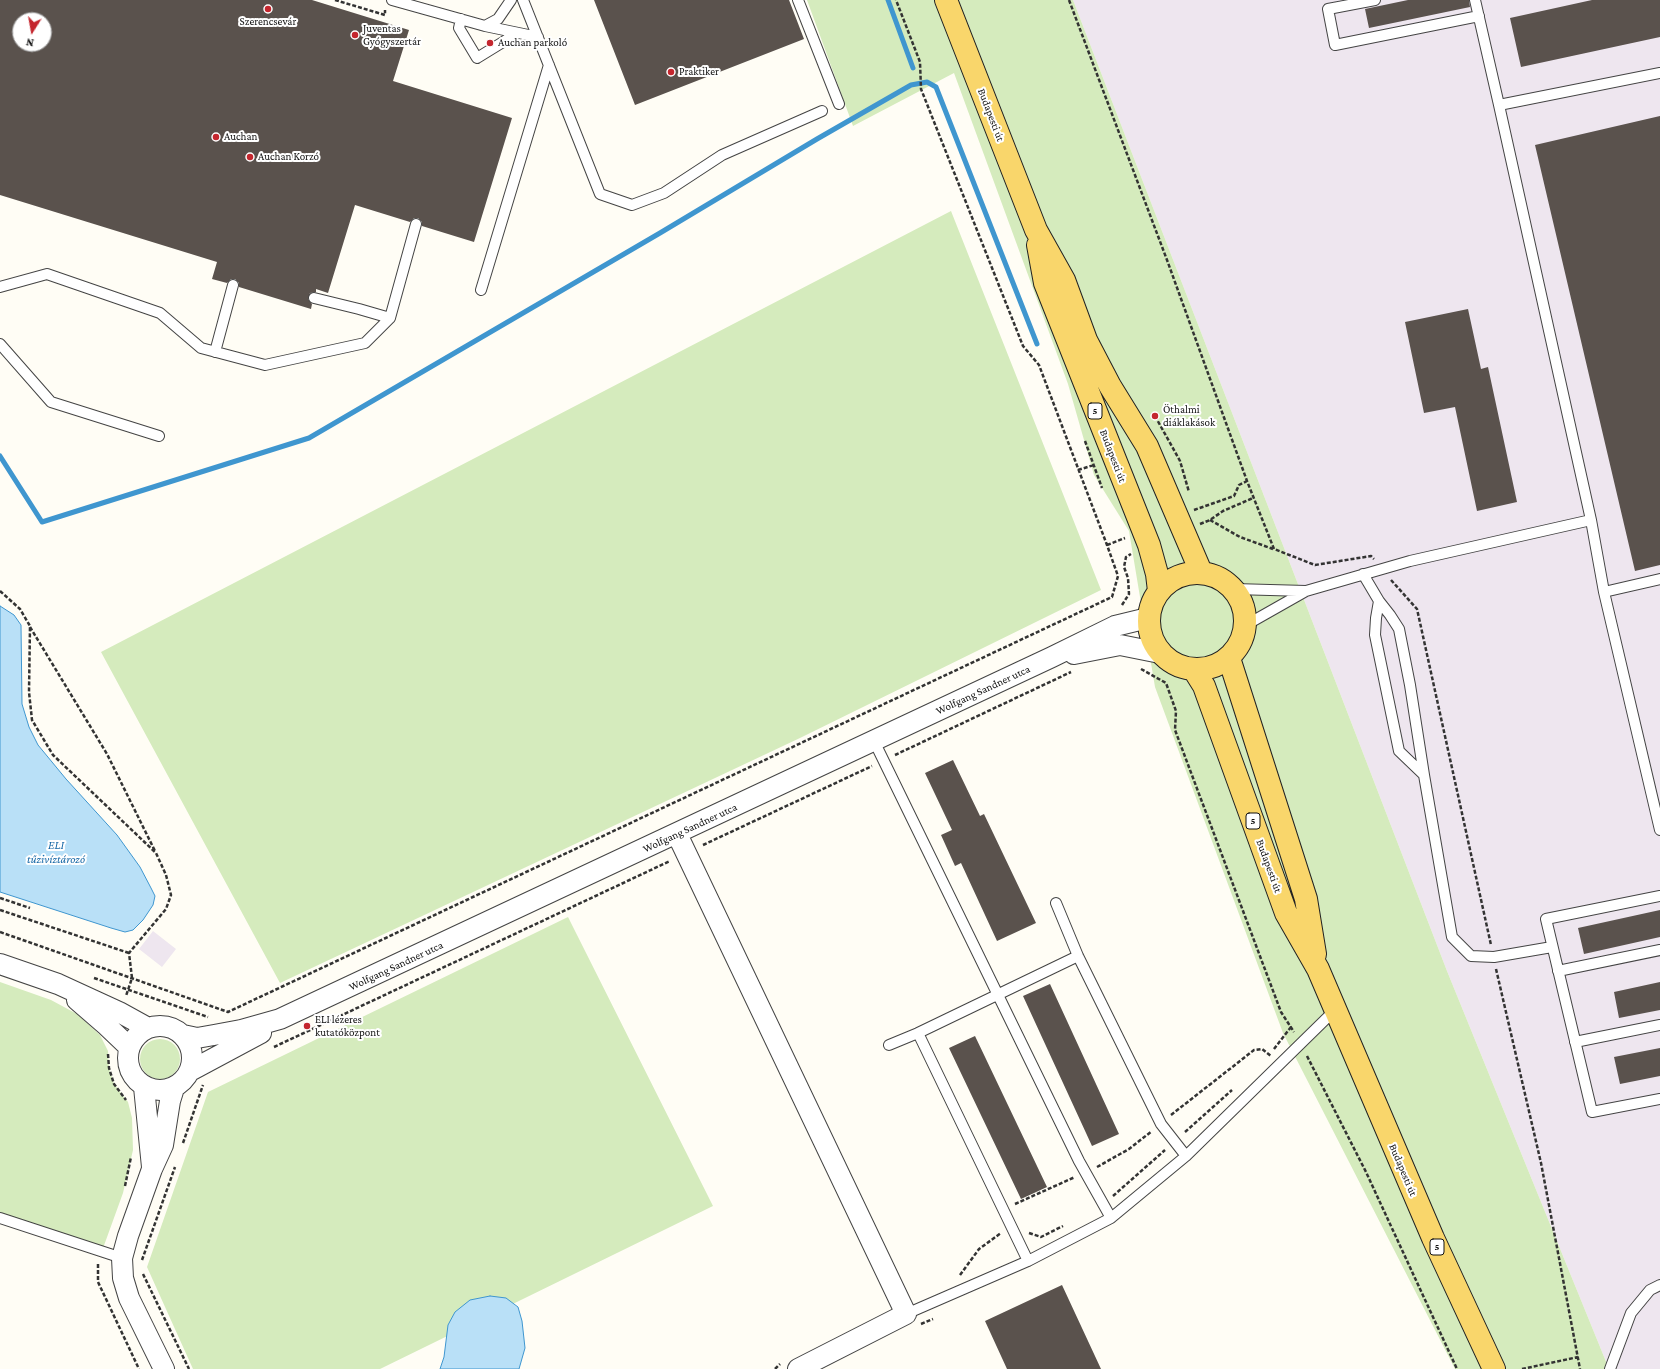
<!DOCTYPE html>
<meta charset="utf-8">
<style>
body{margin:0}
#map{position:relative;width:1660px;height:1369px;overflow:hidden;background:#fffdf5;font-family:"Crimson Pro",serif}
canvas{display:block}
.north{position:absolute;left:12px;top:12px;width:40px;height:40px;box-sizing:border-box;background:#fff;border:1px solid #a0a0a0;border-radius:50%;rotate:191deg;font-size:11px;font-weight:700;line-height:16px;text-align:center;color:#111}
.north::after{content:'';display:block;margin:auto;width:14px;height:18px;background:#c4262e;clip-path:polygon(50% 0,100% 100%,50% 72%,0 100%)}
</style>
<div id="map">
<canvas width="1660" height="1369"></canvas>
<div class="north">N</div>
</div>
<script>
const g = document.querySelector('canvas').getContext('2d');
g.lineJoin = 'round';
function fill(path, color) { g.fillStyle = color; g.fill(path, 'evenodd'); }
const toPath = rows => new Path2D(rows.map(r => 'M' + r).join(''));
function strokePath(path, color, width, dash) { g.strokeStyle = color; g.lineWidth = width; g.lineCap = dash ? 'butt' : 'round'; g.setLineDash(dash || []); g.stroke(path); }
function label(font, color, halo, rows, align = 'center') {
  g.font = font + ' "Crimson Pro",serif'; g.lineWidth = 4; g.setLineDash([]); g.textBaseline = 'middle'; g.strokeStyle = halo; g.fillStyle = color; for (const [text, x, y, turn = 0] of rows) {
    g.save(); g.translate(x, y); g.rotate((+turn || 0) * Math.PI / 180); g.textAlign = isNaN(turn) ? turn : align; if (halo) g.strokeText(text, 0, 0); g.fillText(text, 0, 0); g.restore();
  }
}
fill(toPath([
 [1073,0,1660,0,1660,1369,1609,1369,1447,971],
 [153,931,176,949,162,967,139,949]
]), '#eee6ef');
fill(toPath([
 [807,0,1073,0,1447,971,1609,1369,1455,1369,1283,1033,1155,687,1129,531,1094,475,1068,384,954,73,853,126],
 [951,211,1101,590,800,738,280,983,101,652],
 [568,917,713,1206,380,1369,193,1369,147,1267,208,1092],
 [0,982,51,1000,77,1014,100,1035,108,1051,109,1068,114,1084,128,1102,132,1118,133,1150,123,1193,102,1251,0,1218],
 '140 1059a20 20 0 1 1 40 0a20 20 0 1 1-40 0Z'
]), '#d5ebbd');
const water = toPath([
 [0,606,14,615,21,625,22,704,29,727,38,745,66,779,117,835,140,867,151,888,155,896,153,905,143,920,133,930,125,932,111,928,0,892,0,606],
 [490,1296,506,1298,518,1307,522,1321,525,1348,519,1369,440,1369,444,1357,448,1325,455,1312,470,1300,490,1296]
]);
fill(water, '#b9e0f7');
strokePath(water, '#3f96cf', 1);
strokePath(toPath([
 [888,0,913,68],
 [0,456,42,522,309,438,660,233,817,139,911,85,927,82,936,87,1037,344]
]), '#3f96cf', 5);
fill(toPath([
 [0,0,312,0,409,30,393,81,512,118,474,242,422,226,422,222,418,218,414,218,410,222,355,205,328,293,316,289,316,292,310,293,308,299,312,304,311,309,239,287,239,283,235,279,231,279,227,283,212,279,217,262,0,195],
 [20,20,44,20,44,44,20,44],
 [594,0,789,0,804,39,635,105],
 [1408,0,1469,0,1470,7,1369,28,1365,9],
 [1592,0,1660,0,1660,37,1521,67,1510,18],
 [1660,116,1660,565,1635,571,1535,145],
 [1468,309,1481,369,1488,367,1517,502,1477,511,1455,407,1424,413,1405,322],
 [953,760,980,816,984,814,1036,923,997,941,961,863,955,866,941,835,952,830,925,773],
 [1660,910,1660,937,1584,954,1578,928],
 [1660,982,1660,1010,1619,1018,1614,992],
 [1050,984,1119,1134,1092,1146,1023,996],
 [975,1036,1047,1187,1021,1199,949,1048],
 [1660,1048,1660,1076,1620,1084,1614,1057],
 [1062,1285,1101,1369,1007,1369,985,1321]
]), '#5a524d');
const service = toPath([
 [392,0,485,26,498,19,511,0],
 [523,0,600,194,632,205,664,193,722,155,822,111],
 [798,0,839,104],
 [1375,0,1328,9,1335,45,1479,16],
 [1475,0,1499,105],
 [461,19,459,28,477,58,516,34],
 [485,26,538,37],
 [1660,73,1499,105,1591,520,1604,592,1660,830],
 [0,287,47,274,160,313,201,348,265,365,365,343,390,318,416,224],
 [481,290,549,65],
 [314,298,359,309,390,318],
 [0,344,51,402,159,436],
 [215,352,233,285],
 [1363,574,1379,601,1390,615,1399,629,1410,685,1424,775,1452,937,1471,956,1494,957,1552,947],
 [1234,589,1306,591],
 [1604,592,1660,579],
 [1379,601,1376,618,1375,635,1399,751,1424,775],
 [1246,625,1306,591,1410,561,1591,520],
 [874,741,1079,1161,1111,1218],
 [1660,896,1546,919,1592,1112,1660,1099],
 [1056,903,1078,956,1161,1124,1186,1156],
 [1558,971,1660,950],
 [918,1033,1028,1261],
 [1575,1042,1660,1025],
 [889,1045,918,1033,1078,956],
 [0,1218,122,1258],
 [906,1314,1028,1261,1111,1218,1186,1156,1335,1010],
 [1610,1369,1631,1313,1650,1290,1660,1285]
]);
const minor = toPath([
 [1074,654,1120,645,1160,653],
 [677,834,906,1314,798,1369],
 [0,964,58,984,119,1012,148,1028],
 [77,1000,107,1026,129,1047],
 '128 1058a32 32 0 1 1 64 0a32 32 0 1 1-64 0Z',
 [183,1035,197,1038,214,1035,241,1030,280,1019,1052,657,1115,626,1148,618],
 [190,1071,261,1033],
 [144,1087,152,1167],
 [164,1369,129,1298,123,1278,122,1258,128,1236,152,1169,163,1145,170,1101,174,1088]
]);
const primary = toPath([
 [946,0,1036,230,1064,280,1086,340,1110,386,1147,446,1201,572],
 [1038,245,1045,283,1149,545,1157,574,1159,591],
 '1149 621a48 48 0 1 1 96 0a48 48 0 1 1-96 0Z',
 [1229,658,1306,899,1315,954],
 [1194,670,1204,686,1286,913,1318,969,1433,1238,1494,1369]
]);
strokePath(service, '#444', 12);
strokePath(minor, '#444', 22);
strokePath(primary, '#222', 24);
strokePath(toPath([
 [335,0,385,15,385,10],
 [1069,0,1167,260,1247,481,1274,549,1315,565,1371,556,1374,559],
 [1155,416,1180,461,1189,492],
 [1085,441,1102,488],
 [1078,470,1094,465],
 [1194,510,1234,496,1239,485,1247,481],
 [1210,520,1240,537,1273,549],
 [1200,524,1210,520,1223,511,1253,498],
 [1107,545,1125,538],
 [1391,580,1417,609,1491,945],
 [0,591,20,609,30,626,29,692,32,720,53,755,156,853,166,875,171,895,166,909,129,953,132,978,126,996],
 [1122,605,1129,594,1128,578,1124,567,1126,557,1131,554],
 [30,627,107,754,155,851],
 [1141,669,1166,683,1176,711,1175,730,1281,1012,1294,1032],
 [895,755,1071,672],
 [703,845,872,766],
 [0,898,30,908],
 [0,910,129,953],
 [0,932,228,1012,1112,597,1118,576,1107,545,1039,365,1023,346,921,89,920,62,896,0],
 [1496,969,1541,1163,1580,1369],
 [94,978,208,1017],
 [274,1047,670,861],
 [1274,1049,1291,1027],
 [108,1054,109,1068,114,1084,126,1100],
 [1307,1056,1366,1172,1457,1369],
 [1171,1115,1254,1050,1262,1049,1271,1056],
 [1185,1132,1232,1090],
 [183,1143,203,1085],
 [1097,1167,1129,1149,1152,1131],
 [125,1186,131,1157],
 [1113,1196,1165,1150],
 [1015,1204,1075,1177],
 [1029,1233,1041,1237,1063,1226],
 [142,1260,175,1167],
 [98,1264,98,1282,139,1369],
 [143,1274,189,1369],
 [960,1275,979,1249,1001,1233],
 [921,1324,933,1319],
 [775,1369,780,1364],
 [1522,1369,1578,1357]
]), '#333', 2.5, [4, 2]);
strokePath(service, '#fff', 10);
strokePath(minor, '#fff', 20);
strokePath(primary, '#f9d66b', 22);
for (const [x, y, r, color] of [
 [268,9,4,"#c4262e"],
 [355,35,4,"#c4262e"],
 [490,43,4,"#c4262e"],
 [671,72,4,"#c4262e"],
 [216,137,4,"#c4262e"],
 [250,157,4,"#c4262e"],
 [1155,416,4,"#c4262e"],
 [307,1026,4,"#c4262e"]
]) { const dot = new Path2D(); dot.arc(x, y, r, 0, 2 * Math.PI); g.fillStyle = color; g.fill(dot); strokePath(dot, '#fff', 1.5); }
for (const [x, y, w] of [
 [1095,411,14],
 [1253,821,14],
 [1437,1247,14]
]) { const box = new Path2D(); box.roundRect(x - w / 2, y - 8, w, 16, 3); g.fillStyle = '#fff'; g.fill(box); strokePath(box, '#111', 1); }
label('bold 10px', '#111', null, [
 ["5",1095,411],
 ["5",1253,821],
 ["5",1437,1247]
]);
label('11px', '#111', '#fff', [
 ["Szerencsevár",268,22,"center"],
 ["Juventas",363,29],
 ["Gyógyszertár",363,42],
 ["Auchan parkoló",498,43],
 ["Praktiker",679,72],
 ["Auchan",224,137],
 ["Auchan Korzó",258,157],
 ["Öthalmi",1163,410],
 ["diáklakások",1163,423],
 ["ELI lézeres",315,1020],
 ["kutatóközpont",315,1033]
], 'left');
label('11px', '#111', '#fff', [
 ["Budapesti út",991,115,69],
 ["Budapesti út",1113,456,69],
 ["Wolfgang Sandner utca",983,690,-25],
 ["Wolfgang Sandner utca",690,828,-25],
 ["Budapesti út",1269,866,70],
 ["Wolfgang Sandner utca",396,966,-25],
 ["Budapesti út",1403,1170,67]
]);
label('italic 12px', '#1768a6', '#fff', [
 ["ELI",56,845],
 ["tűzivíztározó",56,859]
]);
</script>
